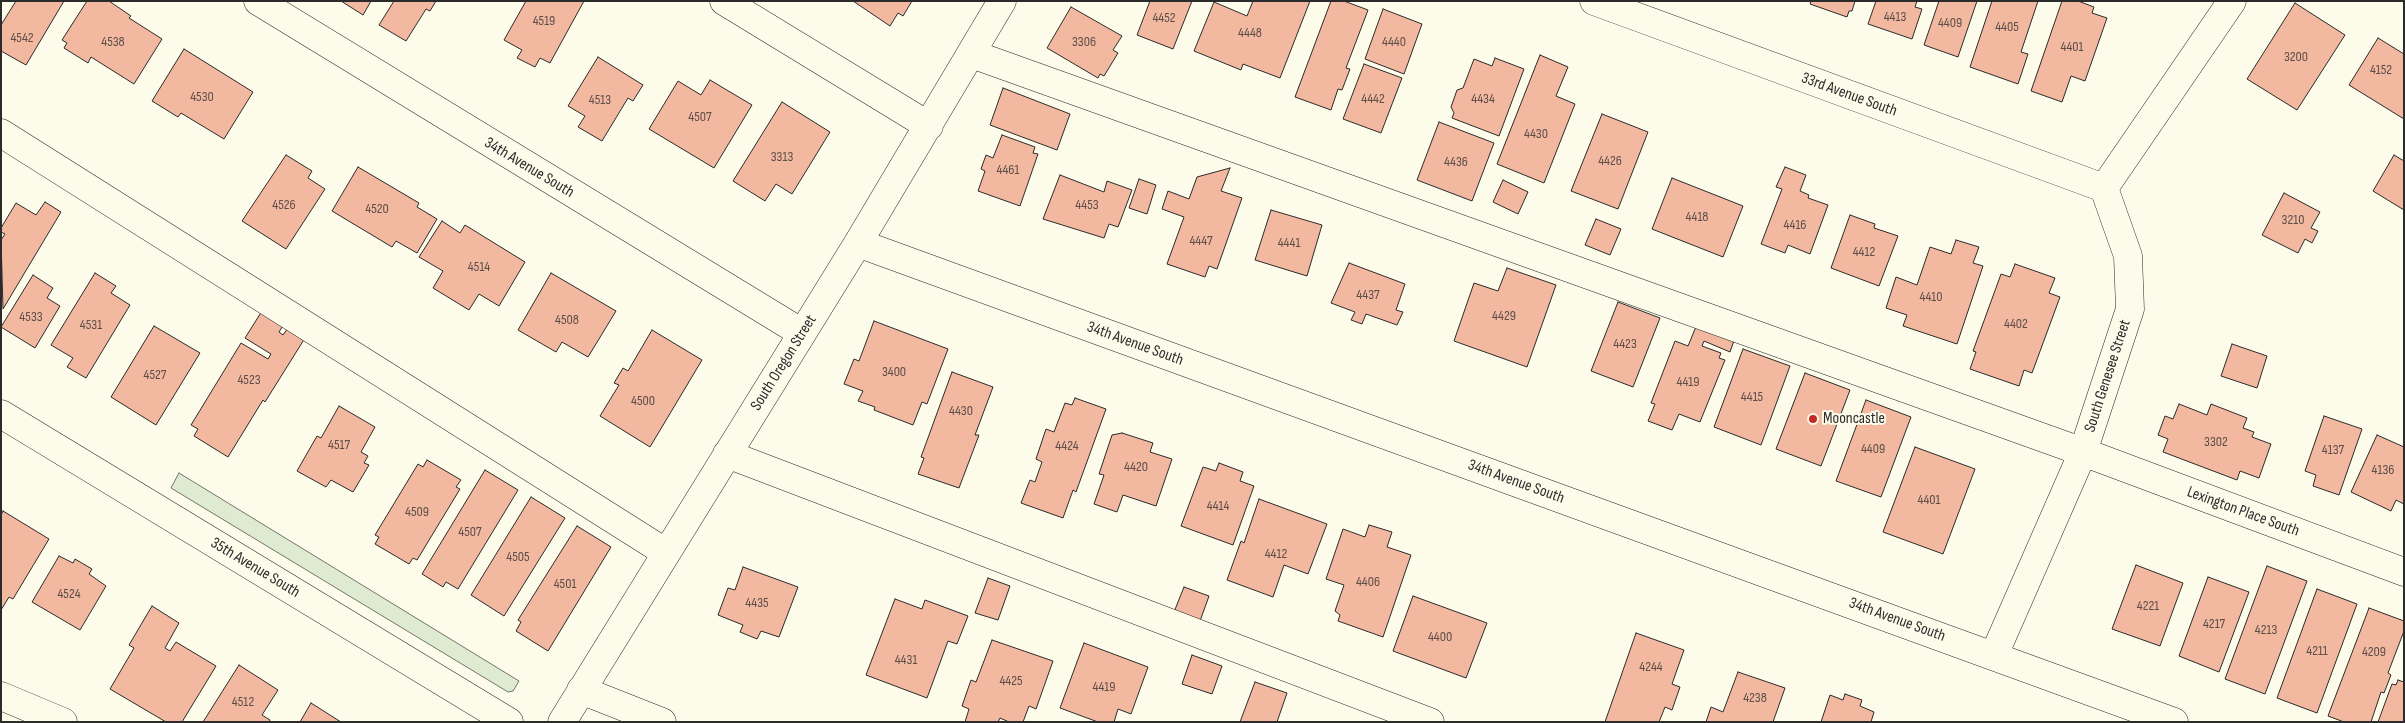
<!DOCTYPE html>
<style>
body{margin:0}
#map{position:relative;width:2405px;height:723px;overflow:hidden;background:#fdfbea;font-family:"Sofia Sans Condensed",sans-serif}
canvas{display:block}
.frame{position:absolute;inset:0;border:2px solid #2b2b2b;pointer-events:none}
</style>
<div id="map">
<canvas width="2405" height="723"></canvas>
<div class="frame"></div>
</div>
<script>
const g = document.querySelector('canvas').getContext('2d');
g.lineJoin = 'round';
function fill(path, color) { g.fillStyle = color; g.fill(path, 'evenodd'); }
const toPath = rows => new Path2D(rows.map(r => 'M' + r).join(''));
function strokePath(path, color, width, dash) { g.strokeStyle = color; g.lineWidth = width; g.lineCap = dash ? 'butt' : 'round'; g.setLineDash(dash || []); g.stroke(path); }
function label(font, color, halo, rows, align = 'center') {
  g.font = font + ' "Sofia Sans Condensed",sans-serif'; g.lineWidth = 4; g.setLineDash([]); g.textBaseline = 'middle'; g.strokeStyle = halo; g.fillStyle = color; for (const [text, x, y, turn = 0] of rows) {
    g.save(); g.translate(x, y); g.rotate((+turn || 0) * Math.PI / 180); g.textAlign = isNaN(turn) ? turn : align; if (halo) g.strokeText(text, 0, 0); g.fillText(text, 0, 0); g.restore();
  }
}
const green = toPath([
 [179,473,519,681,513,691,508,692,171,488,179,473]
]);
fill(green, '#deebd1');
strokePath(green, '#74746e', 1);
const building = toPath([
 [16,1,64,1,26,65,1,51,1,25,16,1],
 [87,1,109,1,131,16,129,18,162,39,134,84,91,57,88,63,64,48,67,43,62,40,87,1],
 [341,1,371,1,363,15,341,1],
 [394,1,436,1,430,11,426,9,406,41,379,25,394,1],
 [526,1,584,1,550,63,540,58,535,67,517,58,522,50,504,40,526,1],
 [853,1,912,1,903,16,898,13,890,26,853,1],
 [1150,1,1192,1,1173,49,1137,35,1150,1],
 [1253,1,1310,1,1280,78,1243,64,1241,70,1194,51,1214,2,1247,16,1253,1],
 [1331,1,1344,1,1368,10,1346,68,1350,69,1342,90,1338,89,1331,110,1295,97,1331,1],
 [1811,1,1855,1,1852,11,1849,11,1847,17,1810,4,1811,1],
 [1876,1,1917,1,1915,7,1922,9,1912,39,1868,24,1876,1],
 [1939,1,1977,1,1958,57,1924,45,1939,1],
 [1992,1,2038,1,2021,52,2028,54,2018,84,1970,67,1992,1],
 [2062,1,2078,1,2094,7,2092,13,2107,18,2085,81,2071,76,2062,102,2031,91,2062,1],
 [2295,3,2345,35,2297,110,2247,79,2295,3],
 [1071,7,1122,36,1113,50,1118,53,1104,76,1100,74,1098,78,1047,48,1071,7],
 [1383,9,1422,24,1404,74,1365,59,1383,9],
 [2378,38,2404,54,2404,119,2349,85,2378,38],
 [184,49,253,92,224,139,181,113,178,117,152,101,184,49],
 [1540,55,1568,67,1556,96,1575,104,1544,183,1497,164,1540,55],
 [598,57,643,85,633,101,628,98,602,141,578,127,585,116,568,106,598,57],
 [1495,58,1524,69,1499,136,1452,118,1454,113,1451,107,1457,90,1463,88,1474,59,1492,66,1495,58],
 [1364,64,1402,78,1381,133,1343,119,1364,64],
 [710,80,752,105,714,168,649,129,678,81,701,95,710,80],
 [1003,88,1070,114,1057,150,990,125,1003,88],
 [782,102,830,132,792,194,776,184,765,201,733,181,782,102],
 [1602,114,1648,132,1618,209,1571,191,1602,114],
 [1439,122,1494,143,1472,201,1417,180,1439,122],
 [1002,135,1035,147,1033,153,1038,154,1020,206,978,191,985,171,981,169,986,155,993,158,1002,135],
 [286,155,312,171,308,178,325,189,286,249,242,221,286,155],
 [2394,155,2404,161,2404,210,2373,191,2394,155],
 [358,167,419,203,417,207,437,219,417,253,396,241,392,247,332,211,358,167],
 [1785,167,1806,175,1800,191,1809,195,1808,198,1828,205,1810,254,1788,245,1785,253,1761,244,1782,189,1776,187,1785,167],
 [1230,168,1221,191,1242,198,1217,269,1209,266,1205,277,1167,264,1184,217,1162,209,1168,191,1189,199,1197,177,1230,168],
 [1060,175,1104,192,1107,181,1132,190,1118,227,1109,224,1104,238,1043,219,1060,175],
 [1672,178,1743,206,1723,257,1652,229,1672,178],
 [1139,179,1156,185,1147,214,1129,208,1139,179],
 [1503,180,1528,192,1518,214,1493,202,1503,180],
 [2284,193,2320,212,2311,228,2318,231,2312,243,2305,239,2298,253,2262,235,2284,193],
 [45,202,61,212,3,309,1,240,5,234,1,232,1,228,16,203,36,215,45,202],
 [1271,210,1322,225,1307,276,1255,260,1271,210],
 [1850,215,1875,224,1874,228,1898,236,1879,286,1831,268,1850,215],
 [1596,219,1621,229,1610,255,1585,245,1596,219],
 [442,221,460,233,465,225,525,262,499,306,479,294,469,310,433,288,443,271,419,257,442,221],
 [1956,240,1979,247,1973,263,1983,266,1957,344,1903,326,1907,315,1886,308,1896,277,1917,285,1930,247,1951,254,1956,240],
 [1349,263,1405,284,1396,310,1403,312,1397,325,1366,314,1362,324,1351,320,1355,312,1331,303,1349,263],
 [2015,264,2055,278,2049,293,2060,297,2032,373,2024,370,2019,386,1970,369,1976,352,1973,351,2001,274,2010,277,2015,264],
 [1507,268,1556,285,1527,367,1454,341,1474,283,1498,291,1507,268],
 [95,273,116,286,111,293,130,305,86,378,67,367,73,358,51,345,95,273],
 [551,273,616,311,588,357,562,342,556,352,518,330,551,273],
 [33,275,53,288,47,298,60,306,35,348,1,327,33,275],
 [1618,302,1660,318,1633,387,1591,371,1618,302],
 [262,311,284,324,279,332,283,335,288,328,305,338,265,402,263,400,228,457,194,436,198,429,191,425,241,343,268,359,271,354,245,338,262,311],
 [1700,317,1737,332,1730,352,1704,341,1702,346,1721,353,1719,358,1725,360,1700,422,1679,414,1672,430,1648,421,1655,404,1651,403,1675,341,1688,346,1700,317],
 [874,321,948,349,927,404,922,402,913,425,874,410,875,407,858,401,863,391,844,384,854,359,859,361,874,321],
 [154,326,200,353,156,425,111,397,154,326],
 [652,330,702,360,650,447,600,416,619,385,614,383,623,368,628,371,652,330],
 [2232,344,2267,356,2257,388,2221,376,2232,344],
 [1743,349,1790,366,1761,445,1714,427,1743,349],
 [952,372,993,387,975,435,979,435,959,488,918,474,924,458,921,457,952,372],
 [1805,373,1850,390,1821,466,1776,449,1805,373],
 [1075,398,1106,409,1076,492,1073,490,1063,518,1021,503,1030,480,1035,482,1042,462,1036,459,1046,429,1054,432,1065,403,1072,405,1075,398],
 [1866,400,1911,417,1881,497,1836,481,1866,400],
 [2179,404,2207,415,2211,404,2247,418,2243,428,2254,432,2252,437,2271,444,2259,478,2240,471,2237,480,2163,452,2168,439,2158,435,2165,416,2173,419,2179,404],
 [339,406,375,427,361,452,368,456,364,463,369,465,353,492,331,480,326,487,297,471,317,436,321,438,339,406],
 [2324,416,2362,429,2339,495,2313,486,2316,475,2305,471,2324,416],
 [1122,433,1153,443,1150,452,1172,459,1156,506,1123,495,1117,512,1094,504,1104,475,1099,474,1112,435,1122,433],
 [2377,435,2404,447,2404,504,2396,500,2391,511,2351,492,2377,435],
 [1915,447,1975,469,1943,554,1883,532,1915,447],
 [427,460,461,480,456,487,460,489,417,560,413,558,409,564,375,544,379,537,375,535,418,464,423,467,427,460],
 [1219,463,1243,472,1240,481,1254,486,1233,545,1181,526,1203,467,1216,471,1219,463],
 [485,470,518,490,458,589,446,582,443,587,422,574,485,470],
 [531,497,565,518,504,616,471,595,531,497],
 [1259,499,1327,524,1308,574,1284,565,1273,597,1227,580,1241,541,1244,543,1259,499],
 [3,511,49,539,13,599,9,597,1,610,1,515,3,511],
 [1369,525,1392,532,1387,547,1411,555,1383,637,1338,621,1340,615,1335,611,1344,585,1326,579,1343,529,1365,537,1369,525],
 [577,526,611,547,548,651,516,631,521,622,518,620,577,526],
 [59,556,73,563,75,559,92,569,89,574,106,586,80,630,32,602,59,556],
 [2136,565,2183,583,2160,646,2112,629,2136,565],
 [2267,566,2307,581,2265,694,2225,679,2267,566],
 [743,567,798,587,779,637,761,631,757,639,740,632,743,625,718,615,728,588,735,590,743,567],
 [2208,577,2249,592,2219,672,2179,656,2208,577],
 [988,578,1010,586,998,620,975,613,988,578],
 [1184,587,1209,596,1200,621,1174,612,1184,587],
 [2317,589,2357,604,2317,713,2277,698,2317,589],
 [1413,596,1487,623,1466,678,1393,651,1413,596],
 [895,599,922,609,925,600,968,616,957,644,948,641,927,698,866,675,895,599],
 [152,606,179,623,165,648,170,651,176,642,216,666,182,722,166,722,110,689,134,648,129,645,152,606],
 [2369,608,2404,621,2404,631,2388,673,2391,675,2384,693,2381,692,2371,722,2344,722,2328,716,2369,608],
 [1636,633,1684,650,1672,684,1680,687,1672,710,1665,707,1659,722,1605,722,1636,633],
 [992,640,1053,661,1036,709,1029,706,1023,722,1009,722,1000,718,998,722,965,722,969,709,962,706,971,680,976,682,992,640],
 [1084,643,1148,667,1131,714,1118,709,1114,722,1098,722,1060,708,1084,643],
 [1192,655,1222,666,1212,694,1182,684,1192,655],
 [239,665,278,690,262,715,270,720,269,722,203,722,239,665],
 [1738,672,1785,688,1773,722,1706,722,1711,707,1723,712,1738,672],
 [2398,680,2404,682,2404,722,2378,722,2392,684,2396,685,2398,680],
 [1255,682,1287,693,1277,722,1240,722,1255,682],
 [1845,694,1862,700,1860,706,1874,712,1871,722,1821,722,1830,695,1843,700,1845,694],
 [311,703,341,722,300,722,311,703]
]);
fill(building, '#f2b8a0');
strokePath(building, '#2b2b2b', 1);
const minor = toPath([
 [258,1,802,333],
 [724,1,929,126],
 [1594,1,2104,188],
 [972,54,2083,452,2404,572],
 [1,133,665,552],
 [2104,188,2232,1],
 [858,243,2174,722],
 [1,414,509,722],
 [727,454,1430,722],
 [1994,655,2083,452,2130,309,2128,256,2104,188],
 [581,690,662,722],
 [1,696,63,722],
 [562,722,858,243,1002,1]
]);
strokePath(minor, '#2b2b2b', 29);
strokePath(minor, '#fdfbea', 28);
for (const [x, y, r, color] of [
 [1813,419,5,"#c62828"]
]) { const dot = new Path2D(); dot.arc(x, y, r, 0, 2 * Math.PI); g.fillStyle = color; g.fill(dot); strokePath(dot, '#fdfbea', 2); }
label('14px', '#5d4e48', null, [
 ["4413",1895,17],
 ["4452",1164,18],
 ["4519",544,21],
 ["4409",1950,23],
 ["4405",2007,27],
 ["4448",1250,33],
 ["4542",22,38],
 ["4538",113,42],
 ["3306",1084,42],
 ["4440",1394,42],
 ["4401",2072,47],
 ["3200",2296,57],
 ["4152",2381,70],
 ["4530",202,97],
 ["4442",1373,99],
 ["4434",1483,99],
 ["4513",600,100],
 ["4507",700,117],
 ["4430",1536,134],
 ["3313",782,157],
 ["4426",1610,161],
 ["4436",1456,162],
 ["4461",1008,170],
 ["4526",284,205],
 ["4453",1087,205],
 ["4520",377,209],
 ["4418",1697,217],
 ["3210",2293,220],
 ["4416",1795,225],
 ["4447",1201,241],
 ["4441",1289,243],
 ["4412",1864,252],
 ["4514",479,267],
 ["4437",1368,295],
 ["4410",1931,297],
 ["4429",1504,316],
 ["4533",31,317],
 ["4508",567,320],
 ["4402",2016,324],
 ["4531",91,325],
 ["4423",1625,344],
 ["3400",894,372],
 ["4527",155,375],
 ["4523",249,380],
 ["4419",1688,382],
 ["4415",1752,397],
 ["4500",643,401],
 ["4430",961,411],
 ["3302",2216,442],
 ["4517",339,445],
 ["4424",1067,446],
 ["4409",1873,449],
 ["4137",2333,450],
 ["4420",1136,467],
 ["4136",2383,470],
 ["4401",1929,500],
 ["4414",1218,506],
 ["4509",417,512],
 ["4507",470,532],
 ["4412",1276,554],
 ["4505",518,557],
 ["4406",1368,582],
 ["4501",565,584],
 ["4524",69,594],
 ["4435",757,603],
 ["4221",2148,606],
 ["4217",2214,624],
 ["4213",2266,630],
 ["4400",1440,637],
 ["4211",2317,651],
 ["4209",2374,652],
 ["4431",906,660],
 ["4244",1651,667],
 ["4425",1011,681],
 ["4419",1104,687],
 ["4238",1755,698],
 ["4512",243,702]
]);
label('16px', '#2b2b2b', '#fdfbea', [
 ["33rd Avenue South",1849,95,20],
 ["34th Avenue South",529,168,31],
 ["34th Avenue South",1135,344,20],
 ["South Oregon Street",784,363,-58],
 ["South Genesee Street",2108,376,-72],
 ["34th Avenue South",1516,482,20],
 ["Lexington Place South",2243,512,20],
 ["35th Avenue South",255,568,31],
 ["34th Avenue South",1897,620,20]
]);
label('16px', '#2b2b2b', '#fdfbea', [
 ["Mooncastle",1823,419]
], 'left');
</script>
